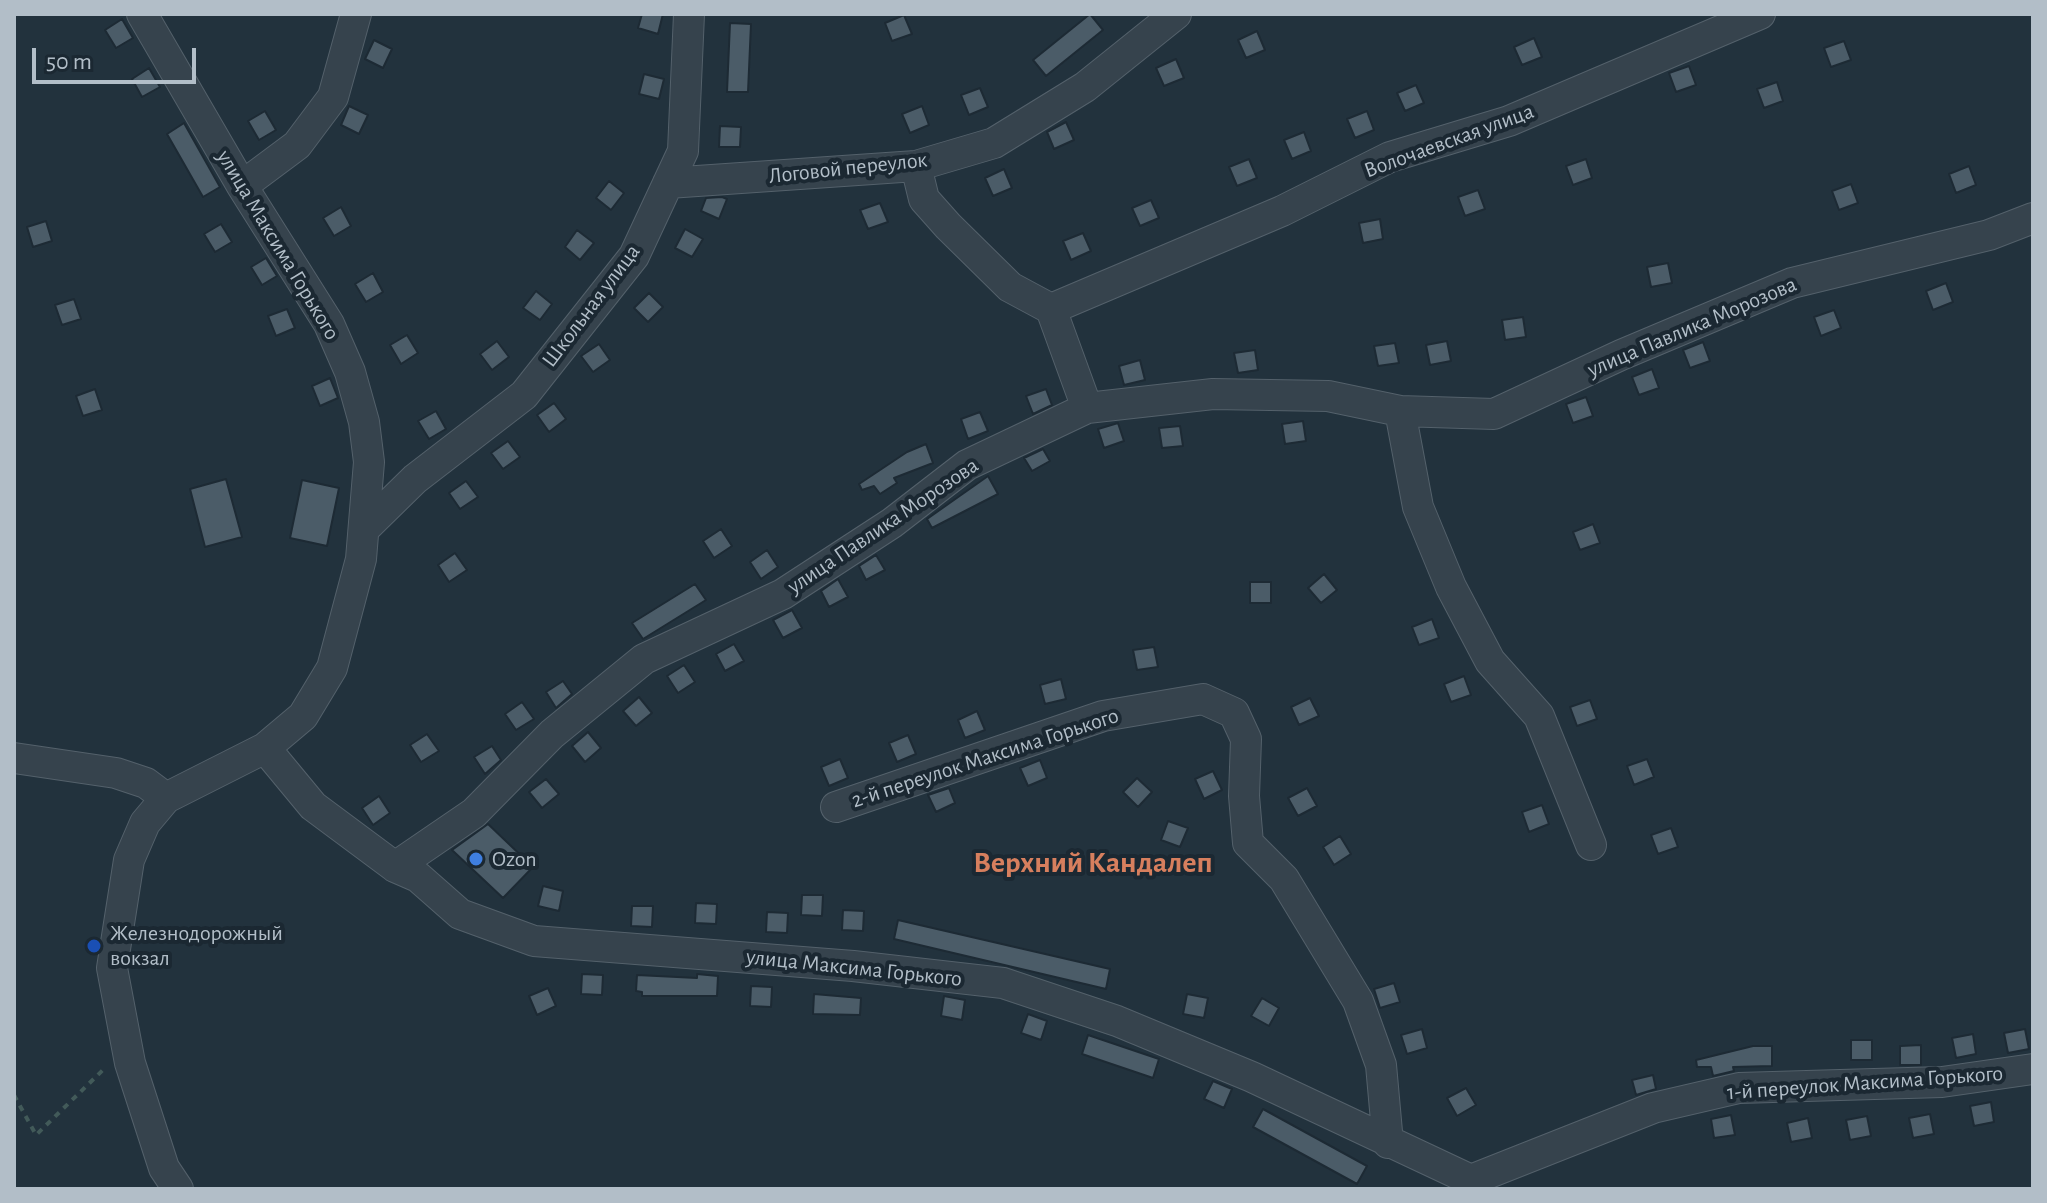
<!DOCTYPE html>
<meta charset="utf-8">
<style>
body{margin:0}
#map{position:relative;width:2047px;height:1203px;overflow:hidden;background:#22323d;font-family:"Alegreya Sans",sans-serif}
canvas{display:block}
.frame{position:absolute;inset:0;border:16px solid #b2bec8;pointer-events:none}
.scale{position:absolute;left:32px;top:48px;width:164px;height:36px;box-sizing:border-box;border:4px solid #b2bec8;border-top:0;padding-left:10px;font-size:24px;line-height:28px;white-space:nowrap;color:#b2bec8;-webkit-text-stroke:6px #1b2832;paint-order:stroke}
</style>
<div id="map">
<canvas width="2047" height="1203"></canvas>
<div class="frame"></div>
<div class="scale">50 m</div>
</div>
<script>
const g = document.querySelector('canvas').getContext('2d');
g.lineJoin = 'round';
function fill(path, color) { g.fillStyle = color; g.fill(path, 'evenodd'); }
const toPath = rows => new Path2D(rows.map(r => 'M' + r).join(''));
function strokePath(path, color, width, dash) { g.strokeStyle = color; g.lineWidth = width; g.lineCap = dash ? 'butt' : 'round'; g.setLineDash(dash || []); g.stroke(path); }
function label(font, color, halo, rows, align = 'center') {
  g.font = font + ' "Alegreya Sans",sans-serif'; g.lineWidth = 8; g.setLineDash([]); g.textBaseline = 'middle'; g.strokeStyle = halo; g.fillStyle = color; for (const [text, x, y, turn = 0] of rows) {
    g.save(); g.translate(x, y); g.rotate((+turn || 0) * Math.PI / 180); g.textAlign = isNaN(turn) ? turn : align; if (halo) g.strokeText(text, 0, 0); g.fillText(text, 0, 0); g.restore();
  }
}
const building = toPath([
 [642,14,663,14,658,34,638,28,642,14],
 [1090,14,1103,30,1046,76,1033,60,1090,14],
 [904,15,912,34,892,41,885,23,904,15],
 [122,19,133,38,116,48,105,30,122,19],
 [730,23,751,24,748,92,727,92,730,23],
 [1257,31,1265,50,1246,58,1238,40,1257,31],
 [1534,38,1542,57,1522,65,1514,47,1534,38],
 [374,40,392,49,383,68,365,59,374,40],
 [1844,41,1851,60,1831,67,1824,48,1844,41],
 [1176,59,1184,78,1164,86,1156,68,1176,59],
 [1689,66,1696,85,1676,92,1669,73,1689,66],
 [149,68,160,87,142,97,132,79,149,68],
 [644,74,664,79,659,99,639,94,644,74],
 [1777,82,1783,101,1764,108,1757,89,1777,82],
 [1416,85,1424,103,1405,111,1397,93,1416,85],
 [980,88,988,107,969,115,961,95,980,88],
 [349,106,368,115,359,134,341,125,349,106],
 [922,106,929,125,910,133,902,114,922,106],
 [265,111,276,130,259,140,248,121,265,111],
 [1367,111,1374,130,1355,138,1347,119,1367,111],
 [1066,122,1074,140,1054,149,1047,132,1066,122],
 [184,123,220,187,203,197,167,134,184,123],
 [720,126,741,127,740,147,719,147,720,126],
 [1304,132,1311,151,1292,159,1284,140,1304,132],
 [1249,159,1257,178,1237,186,1229,167,1249,159],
 [1586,159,1592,178,1573,185,1566,166,1586,159],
 [1969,166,1976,185,1956,193,1949,174,1969,166],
 [1004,169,1012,188,993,196,985,178,1004,169],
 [609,181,624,193,611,210,596,198,609,181],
 [1851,184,1858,203,1839,210,1832,191,1851,184],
 [1478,190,1485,209,1465,216,1458,197,1478,190],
 [722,197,727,199,719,219,701,211,706,198,722,197],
 [1151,200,1159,218,1140,226,1132,208,1151,200],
 [880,203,888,222,868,229,860,210,880,203],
 [341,207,351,226,334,236,323,218,341,207],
 [1380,219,1383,239,1363,243,1359,223,1380,219],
 [46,221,52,241,33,247,27,227,46,221],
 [221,224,232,242,215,252,204,234,221,224],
 [685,229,703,239,692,257,675,248,685,229],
 [577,230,594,243,580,260,565,247,577,230],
 [1083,233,1091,251,1071,260,1063,241,1083,233],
 [266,258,277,276,262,285,251,267,266,258],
 [1668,263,1672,283,1651,287,1647,267,1668,263],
 [373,273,383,292,366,302,355,284,373,273],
 [1946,283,1953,302,1933,310,1926,291,1946,283],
 [536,291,552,304,540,320,523,308,536,291],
 [649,293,663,307,648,322,634,308,649,293],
 [74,299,81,319,62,325,55,305,74,299],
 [287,309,295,328,276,336,268,316,287,309],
 [1834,310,1841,328,1821,336,1814,317,1834,310],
 [1523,317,1526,337,1505,340,1502,320,1523,317],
 [407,335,418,353,401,364,390,345,407,335],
 [497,341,509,357,492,370,480,354,497,341],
 [1447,341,1451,361,1430,365,1426,345,1447,341],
 [1703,342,1710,361,1690,368,1683,350,1703,342],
 [1395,343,1399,363,1378,366,1374,346,1395,343],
 [599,344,610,360,593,372,581,356,599,344],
 [1255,350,1258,370,1238,373,1234,353,1255,350],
 [1140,360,1145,380,1124,385,1119,366,1140,360],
 [1652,369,1659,388,1639,395,1632,377,1652,369],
 [330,378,338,398,320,406,312,386,330,378],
 [95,389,102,410,83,416,76,396,95,389],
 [1046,389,1052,405,1033,414,1026,396,1046,389],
 [1586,397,1593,416,1573,423,1566,404,1586,397],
 [554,403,566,419,549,432,537,415,554,403],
 [436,411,446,429,429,439,418,421,436,411],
 [980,412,988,431,968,439,961,419,980,412],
 [1303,421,1306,441,1285,444,1282,424,1303,421],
 [1118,423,1124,441,1104,448,1098,429,1118,423],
 [1180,426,1183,446,1162,448,1159,428,1180,426],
 [508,441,520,457,503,469,491,453,508,441],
 [926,444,933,463,894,478,897,483,880,494,874,486,862,490,859,484,907,452,926,444],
 [1043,449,1050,461,1032,471,1024,458,1043,449],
 [988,476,998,494,932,528,927,519,988,476],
 [226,479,242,537,205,547,190,489,226,479],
 [302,480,339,488,327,546,290,538,302,480],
 [466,481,478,497,460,509,449,493,466,481],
 [1593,524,1600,543,1580,550,1573,532,1593,524],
 [721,529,732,546,714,558,703,541,721,529],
 [767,550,778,567,761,579,750,562,767,550],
 [455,553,467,570,449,582,438,565,455,553],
 [876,555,885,570,866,580,859,566,876,555],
 [1324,574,1337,590,1321,603,1308,588,1324,574],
 [838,579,848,597,829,607,821,591,838,579],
 [1250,582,1271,582,1271,603,1250,603,1250,582],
 [695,584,706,600,643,639,632,623,695,584],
 [792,610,802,628,783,638,773,620,792,610],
 [1432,619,1439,638,1419,645,1412,627,1432,619],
 [734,644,744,661,725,671,716,654,734,644],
 [1154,647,1158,667,1137,670,1133,650,1154,647],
 [684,665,695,682,678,693,667,676,684,665],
 [1464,676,1471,695,1451,702,1444,684,1464,676],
 [1061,679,1066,699,1045,704,1040,685,1061,679],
 [563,681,572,694,556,708,546,692,563,681],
 [639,697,652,713,636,726,623,711,639,697],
 [1310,698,1319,716,1299,725,1291,707,1310,698],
 [1590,700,1597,719,1577,726,1570,707,1590,700],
 [522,702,534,719,516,730,505,714,522,702],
 [977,711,985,730,965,738,958,720,977,711],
 [588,732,601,748,585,762,572,746,588,732],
 [427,734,439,751,421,762,410,745,427,734],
 [908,735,916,754,897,762,889,743,908,735],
 [492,746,501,760,485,774,474,757,492,746],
 [840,759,848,778,829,786,821,767,840,759],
 [1647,759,1654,777,1634,785,1627,766,1647,759],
 [1040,760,1047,778,1028,786,1020,768,1040,760],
 [1213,771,1222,790,1204,799,1195,779,1213,771],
 [1137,778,1152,792,1138,807,1123,792,1137,778],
 [546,779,559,794,542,808,529,792,546,779],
 [949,788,955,803,936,812,928,795,949,788],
 [1307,788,1317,806,1298,816,1288,798,1307,788],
 [379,796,390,813,373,825,362,808,379,796],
 [1542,805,1549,824,1529,832,1522,812,1542,805],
 [1168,821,1188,828,1180,847,1161,840,1168,821],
 [488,824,533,867,503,898,452,850,488,824],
 [1671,828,1678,847,1658,854,1651,835,1671,828],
 [1340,836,1351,854,1334,865,1323,847,1340,836],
 [543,886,563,891,559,911,538,906,543,886],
 [802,895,823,895,822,916,801,915,802,895],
 [696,903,717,904,716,924,695,923,696,903],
 [632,906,653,906,652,927,631,926,632,906],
 [843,910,864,911,863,931,842,930,843,910],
 [767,912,788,913,787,933,766,932,767,912],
 [898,920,1110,969,1106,989,894,939,898,920],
 [582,974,603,975,602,995,581,994,582,974],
 [697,974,718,976,717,996,642,996,642,992,636,991,637,975,697,978,697,974],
 [1394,983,1400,1002,1380,1008,1374,989,1394,983],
 [751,986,772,987,771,1007,750,1006,751,986],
 [548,988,556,1006,537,1015,529,996,548,988],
 [814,994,861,998,860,1015,813,1014,814,994],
 [1187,994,1208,998,1204,1018,1183,1014,1187,994],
 [944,996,965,1000,962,1020,941,1016,944,996],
 [1262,998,1279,1008,1269,1026,1251,1016,1262,998],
 [1028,1014,1047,1021,1041,1040,1021,1033,1028,1014],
 [1422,1029,1427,1048,1407,1054,1401,1035,1422,1029],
 [2025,1029,2029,1049,2008,1053,2004,1033,2025,1029],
 [1973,1034,1976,1054,1956,1058,1952,1038,1973,1034],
 [1088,1035,1159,1059,1153,1078,1082,1054,1088,1035],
 [1851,1040,1872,1040,1872,1060,1851,1060,1851,1040],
 [1921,1045,1921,1065,1900,1065,1900,1046,1921,1045],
 [1753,1046,1772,1046,1772,1066,1733,1067,1734,1071,1713,1076,1711,1067,1697,1067,1696,1060,1753,1046],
 [1653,1075,1656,1089,1636,1095,1632,1080,1653,1075],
 [1213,1081,1232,1089,1224,1108,1204,1099,1213,1081],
 [1466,1088,1476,1105,1457,1116,1447,1098,1466,1088],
 [1991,1102,1994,1122,1974,1126,1970,1106,1991,1102],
 [1263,1109,1367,1166,1357,1184,1253,1127,1263,1109],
 [1930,1114,1934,1134,1913,1138,1909,1118,1930,1114],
 [1731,1115,1735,1135,1714,1138,1711,1119,1731,1115],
 [1867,1116,1871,1136,1850,1140,1846,1120,1867,1116],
 [1808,1118,1812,1138,1791,1142,1787,1123,1808,1118]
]);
fill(building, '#4b5c68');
strokePath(building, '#1d2a34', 2);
const minor = toPath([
 [142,14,242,186,329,324,350,372,364,422,369,462,361,559,332,668,303,716,265,748,166,798,145,823,129,860,112,968,130,1063,164,1168,178,1189],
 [916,166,924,199,948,226,1010,287,1051,309,1087,408],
 [668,183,916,166,994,143,1085,87,1176,14],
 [242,186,297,145,333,97,356,14],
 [1051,309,1282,211,1390,157,1509,121,1760,14],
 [1400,411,1418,507,1451,587,1490,661,1539,716,1591,845],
 [366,527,415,479,524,395,634,256,683,151,689,14],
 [265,748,313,806,395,867,418,877,460,914,534,941,853,966,1003,983,1117,1021,1252,1077,1471,1180],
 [14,758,116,773,146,783,166,798],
 [836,807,1103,716,1203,699,1234,713,1246,739,1244,796,1248,843,1284,879,1358,1001,1381,1065,1388,1143],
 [395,867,474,813,552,734,644,659,783,594,892,523,967,465,1087,408,1213,394,1328,396,1400,411,1494,414,1621,355,1792,283,1989,235,2033,218],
 [1471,1180,1653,1108,1739,1088,1942,1082,2033,1069]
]);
strokePath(minor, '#54616b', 32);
strokePath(toPath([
 [14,1095,36,1135,105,1068]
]), '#425a59', 4, [6, 6]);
strokePath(minor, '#36434d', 30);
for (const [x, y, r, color] of [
 [476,859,8,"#3f7fe0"],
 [94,946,8,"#1a4fb4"]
]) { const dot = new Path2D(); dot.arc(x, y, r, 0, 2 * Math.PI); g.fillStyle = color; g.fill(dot); strokePath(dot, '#1b2832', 3); }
label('22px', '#b2bec8', '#1b2832', [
 ["Волочаевская улица",1449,141,-20],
 ["Логовой переулок",848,168,-6],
 ["улица Максима Горького",278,245,59],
 ["Школьная улица",591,306,-53],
 ["улица Павлика Морозова",1692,327,-23],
 ["улица Павлика Морозова",883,526,-34],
 ["2-й переулок Максима Горького",985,758,-18],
 ["улица Максима Горького",854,968,6],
 ["1-й переулок Максима Горького",1865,1083,-4]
]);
label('22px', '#b2bec8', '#1b2832', [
 ["Ozon",492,859],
 ["Железнодорожный",110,933],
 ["вокзал",110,958]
], 'left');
label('bold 30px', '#d77f5e', '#1b2832', [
 ["Верхний Кандалеп",1093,863]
]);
</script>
